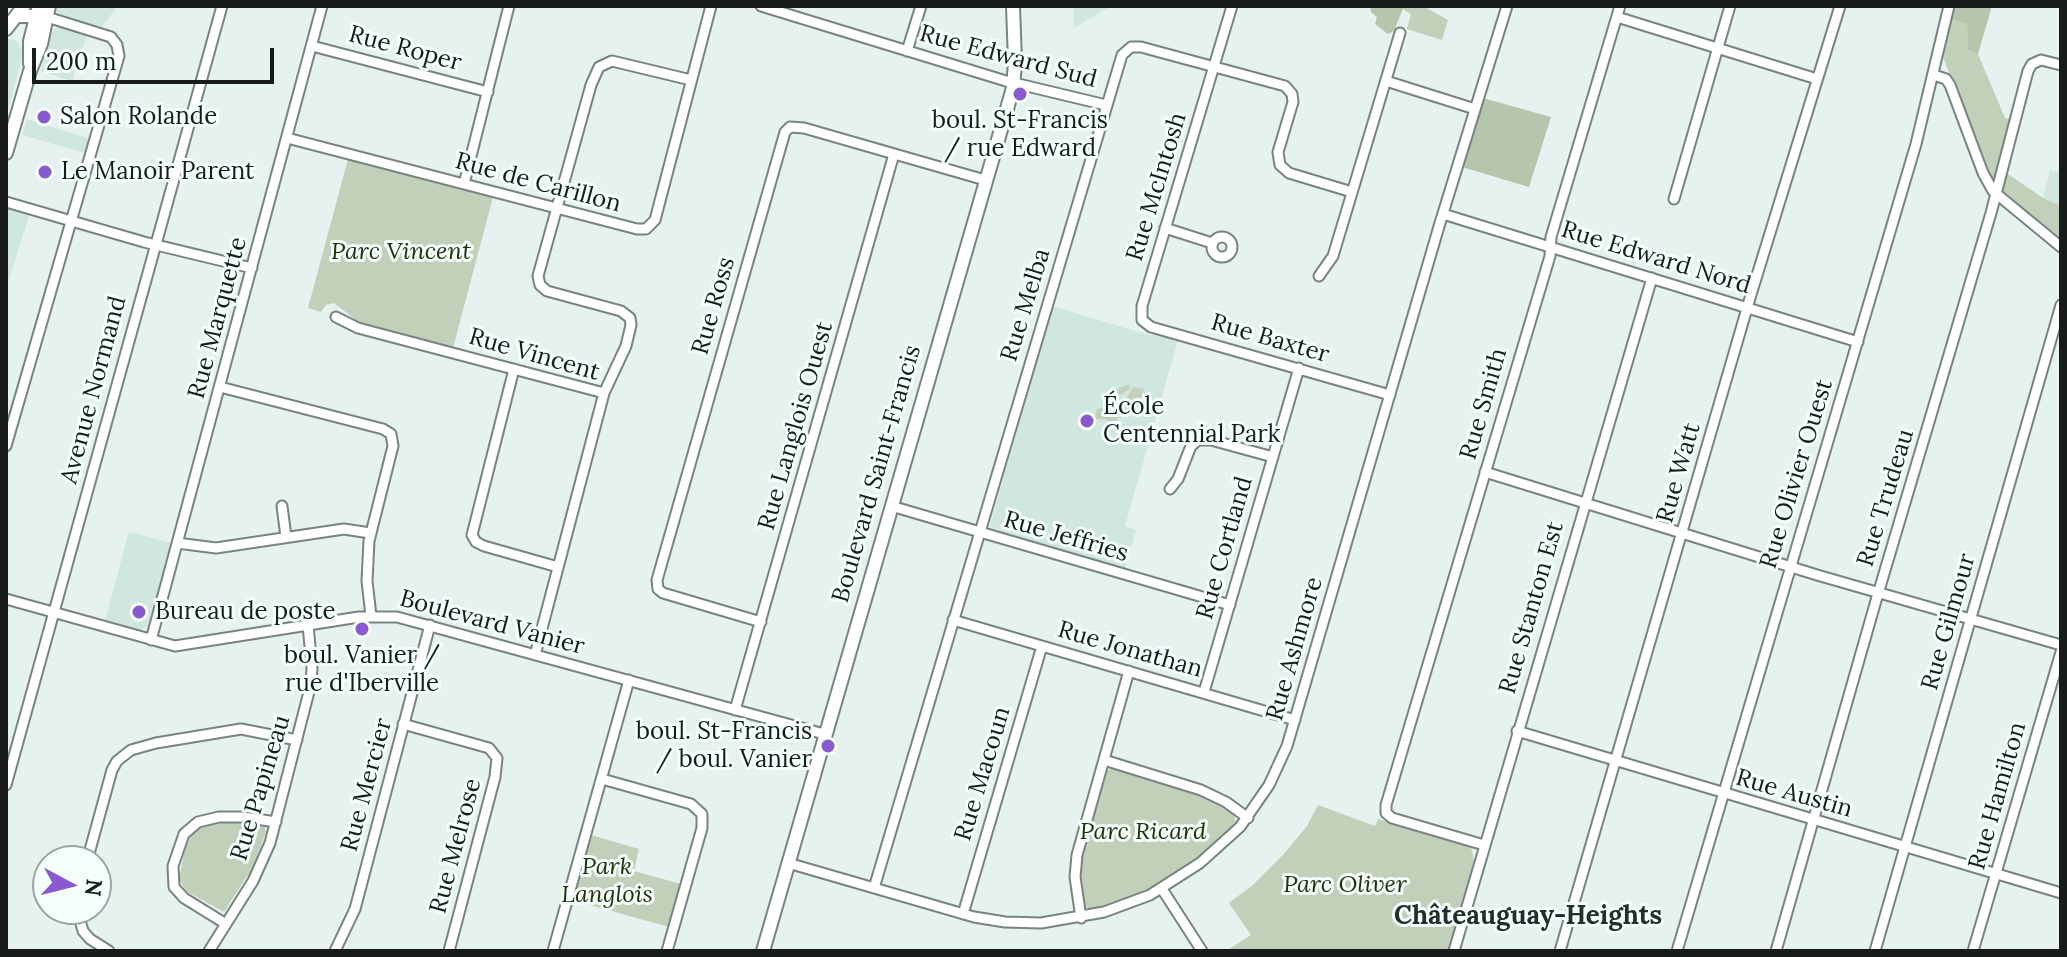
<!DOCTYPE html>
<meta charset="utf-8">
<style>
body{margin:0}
#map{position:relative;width:2067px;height:957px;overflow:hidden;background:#e5f2ef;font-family:Lora,serif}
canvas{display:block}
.frame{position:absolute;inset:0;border:8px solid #171c1b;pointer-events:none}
.north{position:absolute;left:32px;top:845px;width:80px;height:80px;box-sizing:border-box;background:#f4fffc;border:2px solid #9ca4a2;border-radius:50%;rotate:97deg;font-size:22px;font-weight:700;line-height:32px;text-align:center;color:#171c1b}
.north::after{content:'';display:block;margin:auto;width:28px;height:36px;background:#8a58d1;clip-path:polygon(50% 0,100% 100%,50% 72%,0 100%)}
.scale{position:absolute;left:32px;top:48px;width:242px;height:36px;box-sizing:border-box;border:4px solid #171c1b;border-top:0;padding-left:10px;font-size:24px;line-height:28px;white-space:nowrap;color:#171c1b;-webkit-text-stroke:6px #f4fffc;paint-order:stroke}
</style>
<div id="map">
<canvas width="2067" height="957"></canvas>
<div class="frame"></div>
<div class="north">N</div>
<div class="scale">200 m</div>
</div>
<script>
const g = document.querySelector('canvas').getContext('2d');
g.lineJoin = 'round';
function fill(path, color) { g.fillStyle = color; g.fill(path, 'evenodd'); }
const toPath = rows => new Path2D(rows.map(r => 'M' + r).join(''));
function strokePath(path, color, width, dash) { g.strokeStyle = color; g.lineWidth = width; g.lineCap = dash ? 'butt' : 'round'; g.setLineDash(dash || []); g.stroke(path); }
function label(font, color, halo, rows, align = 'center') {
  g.font = font + ' Lora,serif'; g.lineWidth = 6; g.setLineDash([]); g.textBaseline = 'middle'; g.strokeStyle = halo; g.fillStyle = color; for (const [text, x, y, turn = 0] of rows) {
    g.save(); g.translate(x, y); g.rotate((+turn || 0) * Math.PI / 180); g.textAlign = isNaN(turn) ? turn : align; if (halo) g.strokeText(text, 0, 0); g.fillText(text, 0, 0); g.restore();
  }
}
fill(toPath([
 [117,6,101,29,58,13,55,7],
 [1073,6,1111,6,1074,28],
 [58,27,87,34,72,81,41,71,52,32],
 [11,39,18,42,23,54,6,117,6,40],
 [27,119,90,139,85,153,22,135],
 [2050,170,2061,173,2061,206,2043,198],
 [6,209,29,216,6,289],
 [1052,306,1142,333,1178,340,1125,526,1136,530,1125,569,998,533,990,526],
 [129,532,171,543,151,624,141,630,105,620]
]), '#d0e6e1');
fill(toPath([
 [1404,6,1423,6,1448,20,1442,40,1407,29,1411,14,1403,9],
 [1949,19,1967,24,1968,50,1978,54,2005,118,2012,119,1993,182,1989,177,1941,52],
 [348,159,493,197,453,348,360,323,334,303,326,305,321,312,308,308],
 [2005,172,2043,198,2061,206,2061,241,2002,193],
 [1129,384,1130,389,1116,398,1125,402,1133,387,1144,389,1136,414,1128,414,1119,409,1119,417,1114,425,1105,419,1095,419,1097,409,1112,406,1115,398,1113,391],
 [1115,767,1182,786,1214,800,1233,812,1236,823,1212,847,1158,885,1124,901,1089,909,1084,905,1081,881,1082,856,1106,771],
 [1318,805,1375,826,1378,819,1471,847,1474,861,1450,951,1226,951,1251,935,1229,903,1253,885,1283,855,1307,826],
 [223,823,258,823,264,824,266,832,253,867,224,912,186,891,179,879,185,849,193,831,208,824],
 [591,835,639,849,634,871,681,884,669,927,572,900]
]), '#c2cfb9');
fill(toPath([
 [1370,6,1404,6,1394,31,1388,34,1375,24,1377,17,1371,12],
 [1953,6,1992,6,1978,54,1968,50,1967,24,1949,19],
 [1483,98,1551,117,1529,187,1462,167]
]), '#b6c6ac');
const minor = toPath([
 [761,6,1006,81,1106,105],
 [1232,6,1142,306,1142,320,1151,327,1390,395],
 [1617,17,1817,79],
 [312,46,488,92],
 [907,51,921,6],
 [1934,75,1946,79,1950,85,1983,173,1993,191,2061,247],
 [1386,81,1475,109],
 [287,138,637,229,646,229,655,220,711,6],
 [464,184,509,6],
 [1674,199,1730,6],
 [6,202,144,242,252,268],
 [1443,214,1858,342],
 [1165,228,1212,243],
 '1212 247a10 10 0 1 1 20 0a10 10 0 1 1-20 0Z',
 [1319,276,1333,256,1400,33],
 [336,317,358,328,604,393,535,655],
 [514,369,472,535,476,542,484,546,558,567],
 [220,387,383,429,391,434,393,446,369,541,367,581,371,616],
 [604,393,626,346,631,325,630,318,621,311,547,291,540,285,538,276,591,85,599,67,612,61,691,80],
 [6,446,119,56,117,45,111,37,47,17],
 [1485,472,1817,575,2061,645],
 [1170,489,1178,479,1191,446,1198,440,1211,440,1273,457],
 [282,506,286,537],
 [891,506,1230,605],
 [177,543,216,548,344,529,370,533],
 [6,599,175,646,359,617,397,617,824,734],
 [953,620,1295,720],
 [761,622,663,593,658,589,657,580,785,132,790,127,804,128,985,180],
 [151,640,322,6],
 [1204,692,1299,368],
 [735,710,894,154],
 [403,724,489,748,497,758,495,777,449,951],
 [1517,731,2061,893],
 [1104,760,1201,790,1226,802,1248,818],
 [602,779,691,804,702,814,702,828,667,951],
 [6,785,222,6],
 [1484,845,1392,818,1386,813,1386,805,1550,256,1551,237,1620,6],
 [87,861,112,770,117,761,131,750,156,743,241,729,297,740],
 [788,863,974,917,1005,922,1041,923,1104,912,1150,895,1200,863,1240,827,1269,785,1287,746,1440,223,1507,6],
 [874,888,1122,55,1131,47,1141,47,1285,86,1292,94,1293,102,1278,152,1280,165,1289,173,1352,192],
 [1162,889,1202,951],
 [77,909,83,931,90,939,109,951],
 [963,914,1042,646],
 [1081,918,1075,877,1077,855,1129,671],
 [226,924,184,898,174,887,173,866,184,834,198,822,219,817,243,817,276,822],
 [209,951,253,881,270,843,311,684,312,668,308,625],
 [335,951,355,909,430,625],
 [553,951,629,680],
 [1454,951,1652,278],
 [1560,951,1750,298,1840,6],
 [1677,951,1916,144,1949,6],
 [1776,951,1875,604,1991,213,2028,71,2032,64,2041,60,2061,65],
 [1875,951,2061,305],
 [1973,951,2061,652]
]);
const tertiary = toPath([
 [16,16,44,16],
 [6,29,24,6],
 [30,64,30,41,39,6],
 [6,153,30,71,41,44,49,6],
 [763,951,1013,88,1015,62,1013,6]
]);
strokePath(minor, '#788481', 13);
strokePath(tertiary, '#788481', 16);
strokePath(minor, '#fff', 9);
strokePath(tertiary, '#fff', 12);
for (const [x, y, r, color] of [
 [1020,94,8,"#8a58d1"],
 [44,117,8,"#8a58d1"],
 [45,172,8,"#8a58d1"],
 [1087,421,8,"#8a58d1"],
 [139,612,8,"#8a58d1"],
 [362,629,8,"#8a58d1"],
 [828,746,8,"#8a58d1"]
]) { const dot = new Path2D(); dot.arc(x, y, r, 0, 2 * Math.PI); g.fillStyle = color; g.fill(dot); strokePath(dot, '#f4fffc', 3); }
label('24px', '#171c1b', '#f4fffc', [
 ["Rue Roper",405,49,15],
 ["Rue Edward Sud",1008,57,15],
 ["Rue de Carillon",538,183,15],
 ["Rue McIntosh",1157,187,-73],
 ["Rue Edward Nord",1656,258,17],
 ["Rue Melba",1026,305,-73],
 ["Rue Ross",714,306,-74],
 ["Rue Marquette",218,318,-75],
 ["Rue Baxter",1270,339,16],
 ["Rue Vincent",534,355,16],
 ["Avenue Normand",94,390,-75],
 ["Rue Smith",1484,404,-74],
 ["Rue Langlois Ouest",796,426,-74],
 ["Rue Watt",1679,473,-74],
 ["Boulevard Saint-Francis",877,474,-74],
 ["Rue Olivier Ouest",1797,474,-73],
 ["Rue Trudeau",1886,498,-73],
 ["Rue Jeffries",1066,537,16],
 ["Rue Cortland",1225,548,-74],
 ["Rue Stanton Est",1532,608,-74],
 ["Rue Gilmour",1949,622,-74],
 ["Boulevard Vanier",492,623,15],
 ["Rue Ashmore",1295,649,-74],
 ["Rue Jonathan",1130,650,16],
 ["Rue Macoun",983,774,-73],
 ["Rue Mercier",367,785,-75],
 ["Rue Papineau",261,788,-73],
 ["Rue Austin",1794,794,16],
 ["Rue Hamilton",1998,796,-74],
 ["Rue Melrose",456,846,-75]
]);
label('24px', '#171c1b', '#f4fffc', [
 ["Salon Rolande",60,117],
 ["boul. St-Francis",1020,121,"center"],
 ["/ rue Edward",1020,149,"center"],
 ["Le Manoir Parent",61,172],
 ["École",1103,407],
 ["Centennial Park",1103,435],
 ["Bureau de poste",155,612],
 ["boul. Vanier /",362,656,"center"],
 ["rue d'Iberville",362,684,"center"],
 ["boul. St-Francis",812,732,"right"],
 ["/ boul. Vanier",812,760,"right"]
], 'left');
label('italic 24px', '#1d3309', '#f4fffc', [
 ["Parc Vincent",401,252],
 ["Parc Ricard",1143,832],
 ["Park",607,867],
 ["Langlois",607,895],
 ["Parc Oliver",1345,885]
]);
label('bold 26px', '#242e2c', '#f4fffc', [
 ["Châteauguay-Heights",1528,917]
]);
</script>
